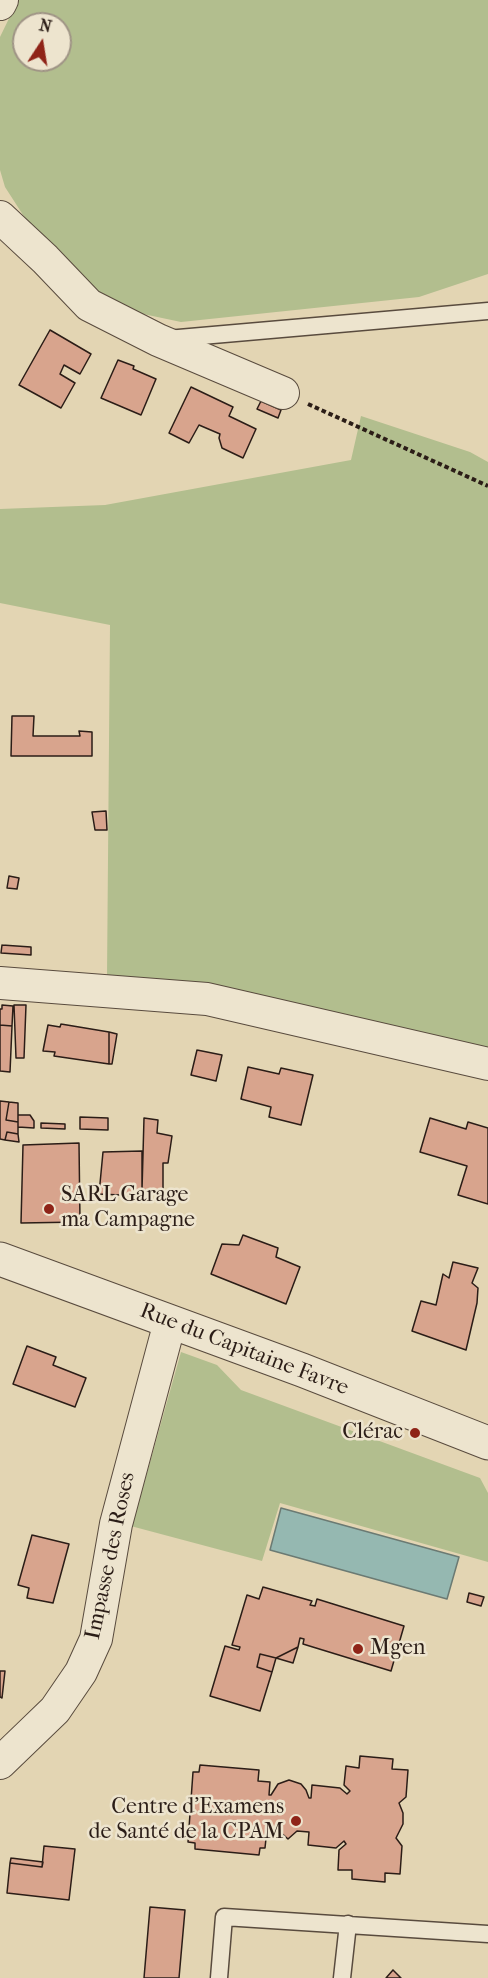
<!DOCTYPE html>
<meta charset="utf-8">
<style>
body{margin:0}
#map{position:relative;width:488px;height:1978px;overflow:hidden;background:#e3d5b3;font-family:"IM FELL French Canon",serif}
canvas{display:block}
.north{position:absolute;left:12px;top:12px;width:60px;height:60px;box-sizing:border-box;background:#ede4ce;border:2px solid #9f9485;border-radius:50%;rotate:12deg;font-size:16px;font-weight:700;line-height:24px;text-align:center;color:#2b1d17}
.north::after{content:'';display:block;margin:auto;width:21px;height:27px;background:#8f2418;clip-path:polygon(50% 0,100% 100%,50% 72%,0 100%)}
</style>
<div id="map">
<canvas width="488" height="1978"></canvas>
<div class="north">N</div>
</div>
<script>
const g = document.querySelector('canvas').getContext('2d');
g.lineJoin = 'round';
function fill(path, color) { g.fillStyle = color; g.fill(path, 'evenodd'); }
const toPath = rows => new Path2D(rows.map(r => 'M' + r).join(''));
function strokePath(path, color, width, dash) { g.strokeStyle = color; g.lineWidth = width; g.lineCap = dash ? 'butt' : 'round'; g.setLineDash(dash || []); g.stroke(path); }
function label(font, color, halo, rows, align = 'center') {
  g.font = font + ' "IM FELL French Canon",serif'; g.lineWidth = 5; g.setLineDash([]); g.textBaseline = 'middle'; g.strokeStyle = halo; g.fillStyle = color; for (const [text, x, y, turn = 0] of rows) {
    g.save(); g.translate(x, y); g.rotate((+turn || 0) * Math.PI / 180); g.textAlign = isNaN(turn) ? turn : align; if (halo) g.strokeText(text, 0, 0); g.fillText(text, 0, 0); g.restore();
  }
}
fill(toPath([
 [18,0,488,0,488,274,419,297,181,322,129,311,83,284,34,232,5,187,0,170,0,37],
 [24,24,60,24,60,60,24,60],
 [361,416,470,452,488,462,488,1056,107,976,110,625,0,603,0,509,105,505,351,460],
 [181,1352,217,1365,241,1390,480,1478,488,1493,488,1562,280,1503,262,1561,127,1525,138,1505]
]), '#b2be8e');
const water = toPath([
 [281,1508,459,1557,447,1599,270,1550,281,1508]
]);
fill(water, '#95b8b1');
strokePath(water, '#6b7a73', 1.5);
const building = toPath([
 [50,330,91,354,80,374,64,365,60,374,75,383,61,408,19,385,50,330],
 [118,360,134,366,133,369,156,379,141,415,101,398,118,360],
 [191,387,233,407,229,416,256,429,243,458,222,448,219,438,220,434,199,425,189,443,169,433,191,387],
 [261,401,281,410,278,418,257,409,261,401],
 [12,716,34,716,33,736,80,736,79,731,92,732,92,756,11,756,12,716],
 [106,811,107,830,95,830,92,812,106,811],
 [9,876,19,878,17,889,7,888,9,876],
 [2,945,31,947,31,955,1,953,2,945],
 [2,1005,13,1006,12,1026,0,1025,0,1009,2,1009,2,1005],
 [14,1005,26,1005,24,1058,16,1058,14,1005],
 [61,1024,109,1032,109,1064,54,1056,55,1052,43,1051,48,1025,60,1027,61,1024],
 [0,1025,12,1026,10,1072,0,1071,0,1025],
 [109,1032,117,1034,112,1064,109,1064,109,1032],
 [197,1050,222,1055,216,1081,191,1075,197,1050],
 [248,1067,279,1074,281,1068,313,1075,301,1125,269,1117,271,1107,241,1099,248,1067],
 [0,1101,9,1102,6,1120,18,1122,18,1134,7,1132,5,1140,0,1139,0,1101],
 [9,1102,18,1103,18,1122,6,1120,9,1102],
 [18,1115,30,1115,34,1121,34,1128,18,1127,18,1115],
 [80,1117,108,1118,108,1130,80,1129,80,1117],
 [144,1118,158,1120,157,1133,172,1136,168,1163,163,1163,163,1190,142,1190,144,1118],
 [430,1118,466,1129,468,1122,488,1128,488,1204,458,1195,467,1166,420,1152,430,1118],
 [41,1123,65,1124,65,1129,41,1128,41,1123],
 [7,1132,18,1134,19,1142,5,1140,7,1132],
 [79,1143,80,1222,21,1223,23,1145,79,1143],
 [142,1151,142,1196,99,1194,103,1152,142,1151],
 [243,1235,278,1248,276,1257,300,1267,286,1304,211,1274,222,1244,239,1245,243,1235],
 [453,1262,478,1268,472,1283,478,1288,477,1303,466,1350,412,1331,421,1301,436,1305,443,1274,449,1278,453,1262],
 [27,1346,56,1357,53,1365,86,1378,75,1407,13,1384,27,1346],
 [32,1535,69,1544,53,1603,27,1598,29,1588,18,1585,32,1535],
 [263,1587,312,1601,310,1605,315,1606,317,1599,404,1626,391,1671,303,1644,304,1639,300,1638,298,1647,276,1658,260,1654,257,1667,272,1672,260,1711,210,1696,225,1646,239,1650,240,1647,232,1645,247,1595,259,1599,263,1587],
 [469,1593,484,1597,481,1606,467,1602,469,1593],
 [298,1647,293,1663,276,1658,298,1647],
 [260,1654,276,1658,272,1672,257,1667,260,1654],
 [0,1671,5,1671,2,1698,0,1697,0,1671],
 [360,1756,393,1759,392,1769,408,1770,406,1797,399,1803,403,1813,403,1824,396,1838,402,1846,400,1874,385,1873,385,1882,352,1879,352,1870,338,1870,339,1850,346,1844,344,1841,336,1848,308,1845,309,1832,297,1831,288,1839,278,1830,267,1829,265,1848,260,1848,259,1855,195,1849,195,1843,188,1842,193,1772,199,1772,200,1765,259,1770,258,1781,270,1782,269,1795,271,1795,278,1784,289,1780,301,1784,306,1790,309,1798,311,1798,312,1785,340,1788,347,1794,350,1791,344,1785,346,1766,359,1768,360,1756],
 [44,1846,75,1849,69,1900,7,1893,10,1863,42,1867,44,1846],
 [11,1858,43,1862,42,1867,10,1863,11,1858],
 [150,1907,185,1910,179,1978,144,1978,150,1907],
 [393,1970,401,1978,386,1978,393,1970]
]);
fill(building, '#d8a48d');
strokePath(building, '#2b1d17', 1.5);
const service = toPath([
 [167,339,488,311],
 [219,1978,224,1917,488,1934],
 [342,1978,348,1924]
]);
const minor = toPath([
 [0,4,2,0],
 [0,217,45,259,89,305,158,340,283,393],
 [0,983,207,999,488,1064],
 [0,1763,55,1710,81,1672,96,1639,116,1524,170,1322]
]);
const tertiary = toPath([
 [0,1259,302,1370,488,1443]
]);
strokePath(service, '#594b3e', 19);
strokePath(minor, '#594b3e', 34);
strokePath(tertiary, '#594b3e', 35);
strokePath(toPath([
 [308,404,488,486]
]), '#2b1d17', 4, [4.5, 3]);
strokePath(service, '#ede4ce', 16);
strokePath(minor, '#ede4ce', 32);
strokePath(tertiary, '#ede4ce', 33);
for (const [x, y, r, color] of [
 [49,1209,6,"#8f2418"],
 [415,1433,6,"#8f2418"],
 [358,1649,6,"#8f2418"],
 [296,1821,6,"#8f2418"]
]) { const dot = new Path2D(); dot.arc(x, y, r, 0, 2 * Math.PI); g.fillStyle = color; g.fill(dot); strokePath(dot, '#ede4ce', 2); }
label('22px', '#2b1d17', '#ede4ce', [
 ["SARL Garage",61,1196],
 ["ma Campagne",61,1221],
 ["Clérac",403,1433,"right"],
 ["Mgen",370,1649],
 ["Centre d'Examens",284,1808,"right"],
 ["de Santé de la CPAM",284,1833,"right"]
], 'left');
label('22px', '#2b1d17', '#ede4ce', [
 ["Rue du Capitaine Favre",244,1350,21],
 ["Impasse des Roses",111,1556,-78]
]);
</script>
